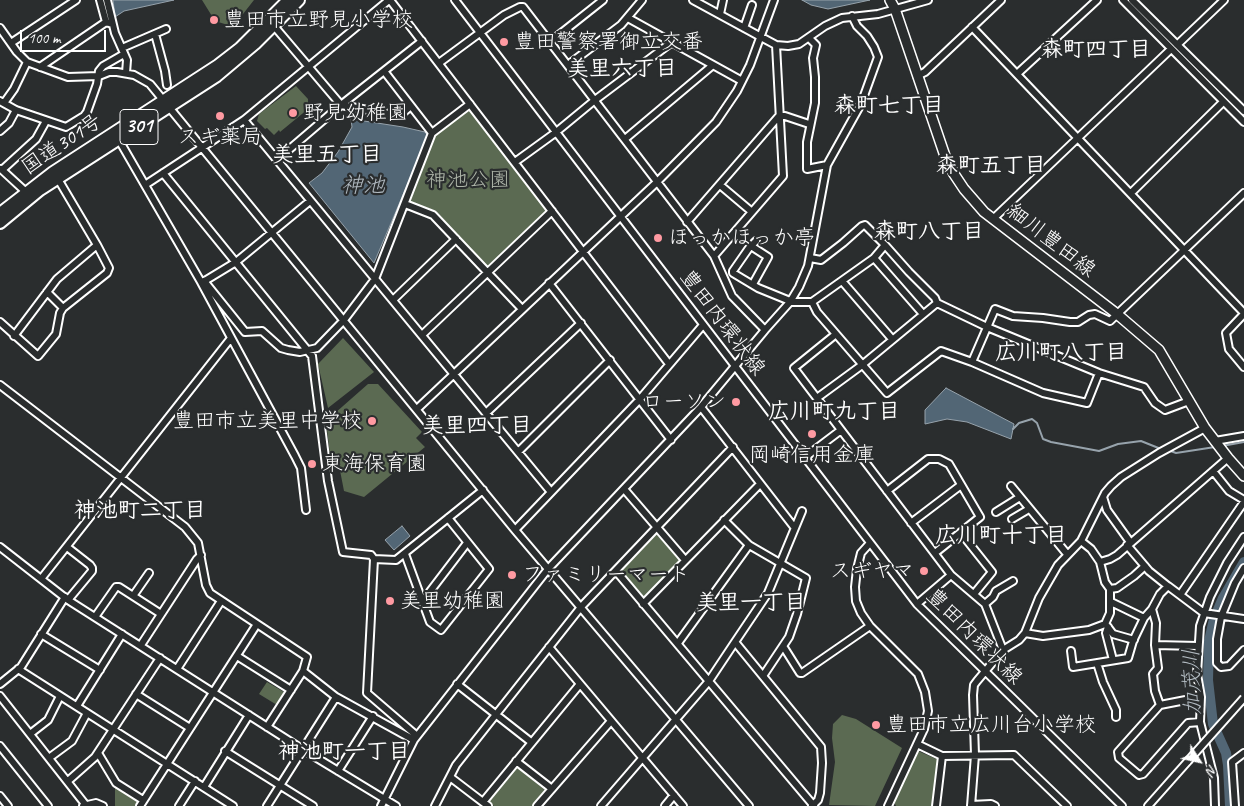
<!DOCTYPE html>
<meta charset="utf-8">
<style>
body{margin:0}
#map{position:relative;width:1244px;height:806px;overflow:hidden;background:#2a2d2e;font-family:Caveat,sans-serif}
canvas{display:block}
.north{position:absolute;left:1174px;top:736px;width:50px;height:50px;-webkit-text-stroke:4px #2a2d2e;paint-order:stroke;rotate:125deg;font-size:14px;font-weight:700;line-height:20px;text-align:center;color:#fff}
.north::after{content:'';display:block;margin:auto;width:18px;height:22px;background:#fff;clip-path:polygon(50% 0,100% 100%,50% 72%,0 100%)}
.scale{position:absolute;left:20px;top:30px;width:86px;height:22px;box-sizing:border-box;border:2px solid #fff;border-top:0;padding-left:6px;font-size:15px;line-height:18px;white-space:nowrap;color:#fff;-webkit-text-stroke:4px #2a2d2e;paint-order:stroke}
</style>
<div id="map">
<canvas width="1244" height="806"></canvas>
<div class="north">N</div>
<div class="scale">100 m</div>
</div>
<script>
const g = document.querySelector('canvas').getContext('2d');
g.lineJoin = 'round';
function fill(path, color) { g.fillStyle = color; g.fill(path, 'evenodd'); }
const toPath = rows => new Path2D(rows.map(r => 'M' + r).join(''));
function strokePath(path, color, width, dash) { g.strokeStyle = color; g.lineWidth = width; g.lineCap = dash ? 'butt' : 'round'; g.setLineDash(dash || []); g.stroke(path); }
function label(font, color, halo, rows, align = 'center') {
  g.font = font + ' Caveat,"Klee One",sans-serif'; g.lineWidth = 4.5; g.setLineDash([]); g.textBaseline = 'middle'; g.strokeStyle = halo; g.fillStyle = color; for (const [text, x, y, turn = 0] of rows) {
    g.save(); g.translate(x, y); g.rotate((+turn || 0) * Math.PI / 180); g.textAlign = isNaN(turn) ? turn : align; if (halo) g.strokeText(text, 0, 0); g.fillText(text, 0, 0); g.restore();
  }
}
fill(toPath([
 [202,0,254,0,243,14,228,25,215,21],
 [296,86,308,99,308,109,280,132,279,130,274,135,267,128,265,129,257,121,259,114],
 [470,109,548,210,489,267,487,267,436,211,410,202,435,136],
 [343,338,374,372,328,408,318,364],
 [368,384,378,384,422,432,416,438,425,447,364,497,344,491,337,455,330,455,326,421],
 [656,534,680,560,644,598,620,571],
 [267,682,284,692,277,705,259,694],
 [842,715,856,719,902,748,875,806,829,805,835,762,832,738,833,724],
 [918,751,939,760,934,806,896,806,894,802],
 [516,766,546,791,533,806,494,806,488,802],
 [115,786,139,803,136,806,115,806]
]), '#5b6a52');
const water = toPath([
 [113,0,174,0,124,11,115,17,113,0],
 [802,0,870,0,828,9,811,5,802,0],
 [351,119,403,127,425,132,428,136,374,263,309,183,322,173,338,152,352,127,351,119],
 [946,388,1014,424,1011,439,967,422,947,419,925,424,925,410,946,388],
 [402,526,410,536,394,550,385,540,402,526]
]);
fill(water, '#526675');
strokePath(water, '#97a3ac', 1);
strokePath(toPath([
 [1013,429,1019,423,1032,419,1037,423,1043,439,1051,442,1099,451,1118,444,1141,441,1161,449],
 [1222,446,1244,442],
 [1168,450,1176,453,1215,447]
]), '#97a3ac', 2);
strokePath(toPath([
 [1230,806,1228,765,1226,753,1213,724,1208,680,1209,641,1214,619,1223,598,1244,562]
]), '#526675', 10);
const minor = toPath([
 [100,0,106,22],
 [107,0,115,33,127,60,126,73],
 [390,0,669,364],
 [455,0,917,604,1122,806],
 [693,0,761,37,776,45,788,46,799,44,825,26,842,18,878,14,928,0],
 [1123,0,1244,122],
 [1132,0,1244,111],
 [720,14,723,0],
 [628,18,742,81],
 [274,26,341,105,399,116,411,106],
 [972,27,1244,313],
 [0,28,17,52,27,62,68,77,99,76,109,72,117,72,134,75,150,84,515,530,749,806],
 [744,28,752,5],
 [155,34,165,71,167,85],
 [809,38,816,45,813,58,815,77,815,103,807,142,807,169,827,165],
 [550,42,603,0],
 [11,43,76,0],
 [1177,45,1224,0],
 [122,48,166,29],
 [439,63,504,15,520,7,523,7,714,256,732,296,765,330],
 [568,65,621,25,642,0],
 [40,67,106,22,112,24],
 [384,71,432,133],
 [1017,74,1097,0],
 [917,76,925,72,1001,0],
 [0,101,16,110,66,127,84,116,87,112,97,84,99,71,103,66,124,54],
 [4,103,14,89,27,62],
 [244,120,551,492],
 [0,131,9,123,16,110],
 [625,139,713,65],
 [119,140,201,282,295,456,301,468,306,510],
 [278,159,341,105,422,41],
 [515,162,555,133,595,100,672,42],
 [1,169,26,192],
 [2,170,36,139,46,121],
 [163,173,312,356,328,481,343,552,371,555,374,559,396,560,483,490],
 [145,185,244,120,389,0],
 [720,185,752,212],
 [1131,193,1223,102],
 [405,204,433,215,522,309],
 [993,219,1171,49],
 [687,222,779,116,785,116,809,124],
 [756,241,749,248,733,271,733,273,758,288,790,301],
 [885,245,909,272,935,298,937,303],
 [751,246,768,257,753,284],
 [714,256,783,176,776,45],
 [874,258,923,314],
 [204,281,245,332,262,331,281,348,288,350,300,352,317,348,344,320,375,279,432,133,470,104],
 [842,281,892,339],
 [203,282,236,262,310,201],
 [549,283,671,440],
 [47,292,63,308],
 [393,300,456,239],
 [790,302,812,302,874,258,885,245,865,225,862,226,843,243,821,260,810,258],
 [812,302,817,312,836,334,887,393,941,351,972,362,1043,393,1087,403,1099,373],
 [1244,314,1226,333,1229,349,1244,367],
 [0,322,38,356,56,334,60,313,63,308,107,273,109,268,97,245],
 [836,334,794,368,951,575,985,604,1003,650],
 [422,335,552,211],
 [14,336,57,279,97,245,58,179],
 [972,362,995,309,1013,316,1043,318,1070,322,1078,322,1089,315,1095,314,1110,321,1244,193],
 [0,385,185,527,198,543,206,585,210,593,307,657,303,671,267,727],
 [817,398,862,365,937,303,987,327,1099,373,1144,387,1155,403,1165,410,1189,401],
 [701,407,794,527],
 [417,409,657,182,716,122,737,91,750,65,774,0],
 [486,413,581,323],
 [1215,441,1244,436],
 [518,452,610,360],
 [804,458,841,430],
 [1213,471,1229,491,1244,500],
 [1011,486,1067,554],
 [624,489,685,560],
 [887,491,928,459,939,459,949,464,980,517,935,553],
 [1103,497,1107,510,1130,542],
 [996,512,1020,497],
 [1012,519,1029,509],
 [724,520,749,545,806,578,797,614,789,637,763,676],
 [911,523,961,485],
 [515,530,640,399,703,325],
 [961,533,992,572,974,594],
 [870,543,861,553,857,569,855,587,856,601,861,613,870,626,918,674,925,692,928,711,924,729,888,806],
 [1127,545,1149,571,1169,587],
 [0,547,68,600,302,749,396,806],
 [67,547,90,565,92,568,92,571,68,600],
 [405,554,430,622,441,630,489,569,448,518],
 [374,559,367,693,417,736],
 [1100,562,1110,559,1117,555,1228,458],
 [1244,568,1235,583,1221,617,1217,639,1217,663,1221,667,1229,666,1244,650],
 [616,571,814,806],
 [41,579,231,338],
 [1110,589,1117,588,1134,576,1145,566],
 [1180,595,1244,502],
 [133,596,149,573],
 [422,602,467,543],
 [1111,602,1144,618],
 [643,604,760,484],
 [917,604,951,575],
 [985,604,993,597,996,591,1013,581],
 [95,617,116,587,119,587,161,614],
 [1107,626,1113,634,1134,640],
 [1108,627,1106,633,1113,660],
 [1025,633,1043,636,1089,630,1105,624,1110,613,1110,589,1105,582,1100,562,1091,549,1081,541],
 [41,634,100,670],
 [735,642,821,747,822,763,820,793,818,800,812,806],
 [678,643,749,545],
 [141,645,197,559,201,555],
 [1155,645,1198,646],
 [783,646,800,673,802,673,870,626],
 [549,647,683,806],
 [1071,651,1073,667,1128,658,1133,641,1144,618,1152,609],
 [237,656,291,690],
 [1097,663,1103,682,1116,710,1116,717],
 [18,669,233,806],
 [177,669,221,601],
 [303,671,336,697,414,740],
 [0,684,21,667,65,597],
 [457,684,531,742],
 [136,694,190,728],
 [0,696,85,804],
 [1160,705,1155,691,1153,674,1158,668,1155,645,1156,623,1152,609,1160,594,1168,586,1204,613,1244,619],
 [77,706,122,634],
 [1200,722,1188,723,1143,774,1139,775,1119,758,1118,752,1160,705,1201,697],
 [30,734,48,720,60,696],
 [917,744,942,756,1014,755,1067,806],
 [0,746,48,806],
 [225,751,313,806],
 [98,753,116,783,143,800],
 [49,758,72,741,87,713],
 [516,761,552,789],
 [338,771,373,716],
 [450,777,488,806],
 [68,781,95,757,160,658],
 [204,787,249,715],
 [0,796,8,806],
 [483,802,580,684],
 [971,805,991,804,995,806],
 [83,806,96,803,103,806],
 [140,806,257,624],
 [179,806,195,781],
 [267,806,336,697],
 [381,806,414,740,548,569,701,407,765,330,790,302,799,287,808,266,827,165,861,104,878,57,874,47,867,36,857,26,852,16],
 [435,806,456,765,581,607,733,447],
 [537,806,611,721],
 [601,806,709,681,735,642,768,593,802,511],
 [665,806,674,795],
 [936,806,942,756],
 [971,806,975,755,973,695,974,685,977,681,1003,650,1019,640,1025,633,1039,598,1058,565,1081,541,1105,493,1111,486,1121,477,1159,453,1205,428],
 [1148,806,1188,761],
 [1215,806,1214,778,1200,722,1201,697,1197,674,1200,626,1210,597,1227,563,1244,537],
 [1235,806,1232,762,1244,753]
]);
const major = toPath([
 [890,0,895,9,945,156,954,174,964,189,984,212,1117,314,1159,350,1205,428,1228,458,1244,476]
]);
const highway = toPath([
 [0,213,53,172,218,65,240,48,288,0],
 [0,223,40,190,217,76,255,44,299,0]
]);
strokePath(minor, '#fff', 10);
strokePath(major, '#fff', 12);
strokePath(highway, '#fff', 14);
strokePath(minor, '#2a2d2e', 6);
strokePath(major, '#2a2d2e', 9);
strokePath(highway, '#2a2d2e', 10);
const minorBridge = toPath([
 [1188,761,1244,698]
]);
strokePath(minorBridge, '#fff', 10, []);
strokePath(minorBridge, '#2a2d2e', 6);
for (const [x, y, r, color] of [
 [214,20,5,"#ff9aa2"],
 [504,42,5,"#ff9aa2"],
 [293,113,5,"#ff9aa2"],
 [220,116,5,"#ff9aa2"],
 [658,238,5,"#ff9aa2"],
 [736,402,5,"#ff9aa2"],
 [372,421,5,"#ff9aa2"],
 [812,434,5,"#ff9aa2"],
 [312,464,5,"#ff9aa2"],
 [924,571,5,"#ff9aa2"],
 [512,575,5,"#ff9aa2"],
 [390,601,5,"#ff9aa2"],
 [876,725,5,"#ff9aa2"]
]) { const dot = new Path2D(); dot.arc(x, y, r, 0, 2 * Math.PI); g.fillStyle = color; g.fill(dot); strokePath(dot, '#2a2d2e', 2); }
for (const [x, y, w] of [
 [139,127,38]
]) { const box = new Path2D(); box.roundRect(x - w / 2, y - 17.5, w, 35, 4); g.fillStyle = '#2a2d2e'; g.fill(box); strokePath(box, '#fff', 1); }
label('bold 20px', '#fff', null, [
 ["301",139,127]
]);
label('21px', '#fff', '#2a2d2e', [
 ["豊田市立野見小学校",224,20],
 ["豊田警察署御立交番",514,42],
 ["野見幼稚園",303,113],
 ["スギ薬局",220,137,"center"],
 ["ほっかほっか亭",668,238],
 ["ローソン",726,402,"right"],
 ["豊田市立美里中学校",362,421,"right"],
 ["岡崎信用金庫",812,455,"center"],
 ["東海保育園",322,464],
 ["スギヤマ",914,571,"right"],
 ["ファミリーマート",522,575],
 ["美里幼稚園",400,601],
 ["豊田市立広川台小学校",886,725]
], 'left');
label('21px', '#fff', '#2a2d2e', [
 ["国道301号",62,145,-34],
 ["細川豊田線",1051,241,38],
 ["豊田内環状線",722,323,53],
 ["豊田内環状線",974,637,45]
]);
label('21px', '#adb4a8', '#2a2d2e', [
 ["神池公園",468,180]
]);
label('bold 22px', '#fff', '#2a2d2e', [
 ["森町四丁目",1096,50],
 ["美里六丁目",622,69],
 ["森町七丁目",889,106],
 ["美里五丁目",327,155],
 ["森町五丁目",991,166],
 ["森町八丁目",929,232],
 ["広川町八丁目",1061,353],
 ["広川町九丁目",834,412],
 ["美里四丁目",477,426],
 ["神池町二丁目",140,511],
 ["広川町十丁目",1001,536],
 ["美里一丁目",751,603],
 ["神池町一丁目",344,752]
]);
label('italic 22px', '#b1bac1', '#2a2d2e', [
 ["神池",363,186],
 ["加茂川",1193,682,-92]
]);
</script>
